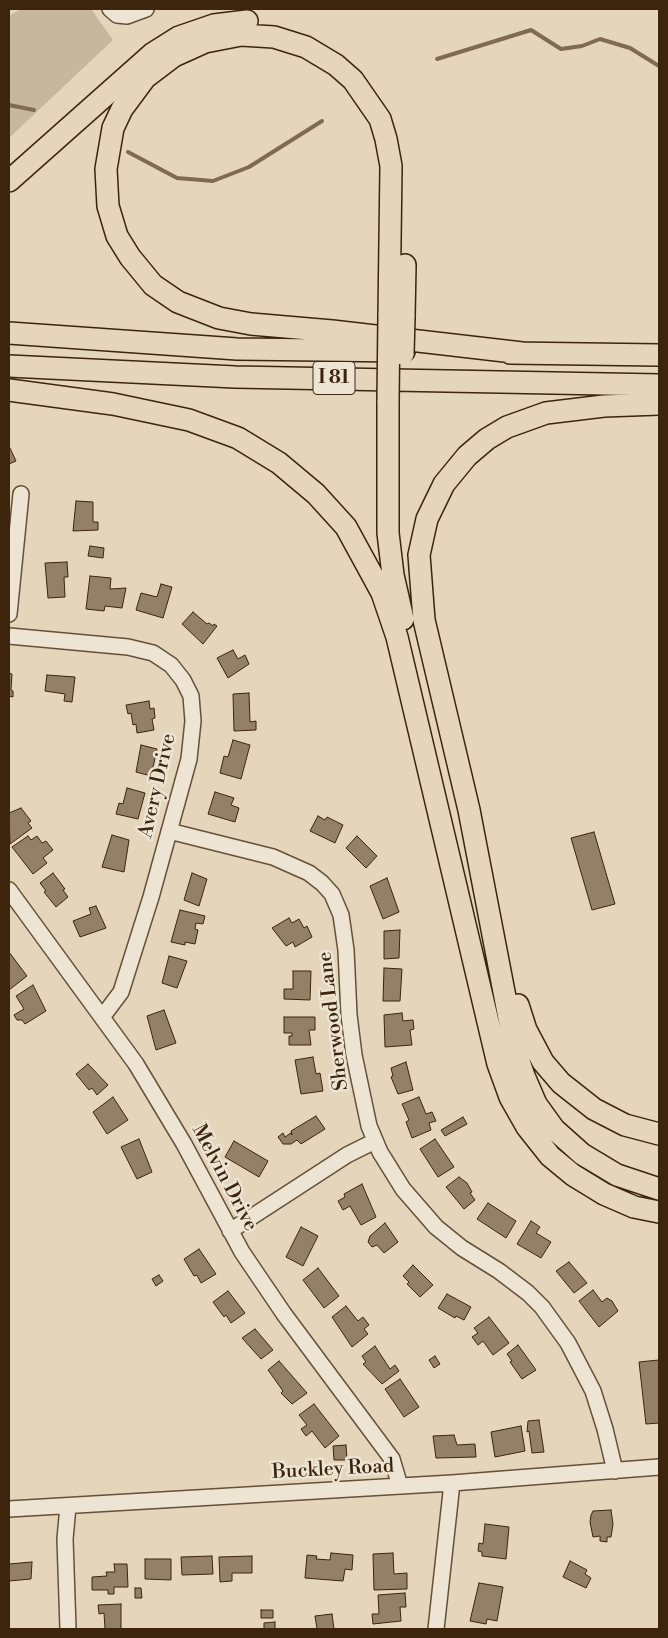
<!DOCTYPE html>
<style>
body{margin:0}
#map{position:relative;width:668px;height:1638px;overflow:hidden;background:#e4d5bb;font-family:"Libre Bodoni",serif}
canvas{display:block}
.frame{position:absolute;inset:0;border:10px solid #3c240d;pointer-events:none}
</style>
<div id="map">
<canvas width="668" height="1638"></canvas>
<div class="frame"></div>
</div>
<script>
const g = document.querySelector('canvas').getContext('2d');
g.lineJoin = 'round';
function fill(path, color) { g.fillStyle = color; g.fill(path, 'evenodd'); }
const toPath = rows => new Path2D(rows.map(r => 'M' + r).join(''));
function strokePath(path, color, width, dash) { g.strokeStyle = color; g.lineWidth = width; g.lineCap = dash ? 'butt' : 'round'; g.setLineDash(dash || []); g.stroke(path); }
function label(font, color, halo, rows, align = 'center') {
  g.font = font + ' "Libre Bodoni",serif'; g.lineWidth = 5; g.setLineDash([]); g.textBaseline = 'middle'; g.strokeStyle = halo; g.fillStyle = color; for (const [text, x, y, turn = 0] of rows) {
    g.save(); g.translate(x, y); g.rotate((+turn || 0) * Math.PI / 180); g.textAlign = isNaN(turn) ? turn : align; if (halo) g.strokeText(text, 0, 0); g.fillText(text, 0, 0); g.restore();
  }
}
fill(toPath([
 [21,9,91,9,113,40,9,138,9,16]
]), '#c7b79d');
strokePath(toPath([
 [437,59,531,30,561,49,582,46,600,39,630,48,659,66],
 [9,105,34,110],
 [128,152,177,178,213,181,249,167,322,121]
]), '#7f6a52', 4);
const building = toPath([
 [9,446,16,461,9,464,9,446],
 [76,501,93,502,93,522,98,522,98,530,73,531,76,501],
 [90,546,104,548,103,558,88,556,90,546],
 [67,562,68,577,64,577,65,597,48,598,45,563,67,562],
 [90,576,111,578,110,589,126,588,122,608,105,606,104,611,86,609,90,576],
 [161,584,172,587,163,618,136,610,141,593,157,597,161,584],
 [193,612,207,624,209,623,213,626,214,624,217,626,203,644,182,624,193,612],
 [233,650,238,659,245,655,249,664,228,678,217,658,233,650],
 [9,673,12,674,11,690,13,691,13,697,9,696,9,699,9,673],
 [47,675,75,677,72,702,64,701,65,694,45,691,47,675],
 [249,693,250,722,256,721,256,730,234,731,233,694,249,693],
 [149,701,150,709,154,708,155,718,152,719,154,730,137,733,136,724,133,725,131,713,128,714,126,705,149,701],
 [233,740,250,745,241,779,220,773,224,756,228,757,233,740],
 [141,745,157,749,151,776,136,772,141,745],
 [127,788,145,793,138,819,116,814,119,803,123,804,127,788],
 [215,792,234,798,231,805,239,808,235,822,208,814,215,792],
 [21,808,31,821,28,823,32,828,10,844,9,813,21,808],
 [318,816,325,820,327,817,343,825,335,843,310,831,318,816],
 [594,832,615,904,592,910,571,838,594,832],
 [112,835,129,840,124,872,102,867,112,835],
 [28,836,31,840,37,836,42,843,46,841,53,850,43,858,47,863,33,874,12,847,28,836],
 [357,836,377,856,366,868,346,848,357,836],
 [53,873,65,889,63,890,68,897,56,907,44,892,46,891,40,883,53,873],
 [192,873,207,879,199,906,184,900,192,873],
 [387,878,399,912,383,919,370,886,387,878],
 [96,906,106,928,80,937,73,921,91,914,89,908,96,906],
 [180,910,205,916,203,924,196,923,195,929,198,930,195,944,185,942,185,945,171,942,180,910],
 [289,918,292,923,299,919,304,928,307,926,312,937,295,947,293,942,286,946,272,928,289,918],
 [400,930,399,958,384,959,384,931,400,930],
 [9,952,27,976,9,990,9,952],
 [169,956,187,961,177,988,162,983,169,956],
 [384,968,402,969,400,1001,383,1001,384,968],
 [293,971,311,971,310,1000,284,999,284,989,293,989,293,971],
 [33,985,46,1011,25,1024,22,1020,17,1020,14,1015,24,1009,16,996,33,985],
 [164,1010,176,1043,156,1050,147,1016,164,1010],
 [402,1013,403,1021,413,1020,414,1029,410,1030,412,1045,385,1047,384,1015,402,1013],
 [284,1017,315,1017,315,1030,309,1030,311,1045,289,1045,289,1036,292,1036,292,1033,284,1033,284,1017],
 [313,1057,316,1074,320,1073,323,1091,301,1094,295,1060,313,1057],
 [406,1062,413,1090,398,1094,391,1077,393,1076,391,1068,406,1062],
 [88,1064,108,1085,97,1095,92,1088,89,1090,76,1074,88,1064],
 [113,1097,128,1120,107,1134,93,1112,113,1097],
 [419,1097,426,1114,432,1112,436,1121,429,1123,431,1130,412,1138,406,1122,409,1120,402,1104,419,1097],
 [316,1116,325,1129,301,1144,297,1140,291,1144,283,1144,278,1137,283,1133,285,1137,291,1133,292,1135,291,1131,316,1116],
 [463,1117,467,1124,445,1136,441,1130,463,1117],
 [139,1139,152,1172,137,1179,121,1147,139,1139],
 [435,1139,454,1167,438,1177,420,1149,435,1139],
 [234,1141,268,1161,259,1177,225,1157,234,1141],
 [459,1177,467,1183,472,1192,470,1193,475,1200,464,1209,446,1187,459,1177],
 [362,1184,376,1217,361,1225,350,1206,343,1210,338,1201,345,1197,344,1194,362,1184],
 [488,1203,516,1221,506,1238,477,1219,488,1203],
 [531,1221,540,1227,536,1233,551,1242,541,1258,517,1244,531,1221],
 [385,1223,398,1242,384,1253,377,1245,372,1247,368,1242,370,1236,385,1223],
 [301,1227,318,1236,303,1266,286,1257,301,1227],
 [199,1249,216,1274,201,1283,197,1275,194,1276,184,1259,199,1249],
 [569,1262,587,1283,574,1293,556,1271,569,1262],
 [413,1265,433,1285,420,1297,407,1284,409,1282,403,1276,413,1265],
 [318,1268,339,1296,324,1308,303,1280,318,1268],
 [159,1275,163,1281,156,1286,152,1279,159,1275],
 [593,1290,602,1302,607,1298,612,1301,618,1311,599,1327,579,1301,593,1290],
 [228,1291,245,1313,231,1323,226,1315,224,1317,213,1302,228,1291],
 [447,1294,471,1307,464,1320,456,1316,455,1318,438,1308,447,1294],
 [346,1306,358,1321,363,1317,369,1325,364,1329,368,1334,352,1347,332,1317,346,1306],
 [489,1317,509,1343,493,1355,483,1341,478,1345,472,1337,478,1333,474,1328,489,1317],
 [255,1329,273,1350,261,1359,242,1338,255,1329],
 [518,1345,536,1370,522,1379,510,1362,512,1361,507,1354,518,1345],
 [375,1346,390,1369,395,1365,399,1371,382,1384,363,1364,366,1362,362,1356,375,1346],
 [435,1356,440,1364,434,1368,429,1360,435,1356],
 [659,1360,659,1423,646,1424,639,1362,659,1360],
 [279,1361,307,1393,292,1404,281,1393,283,1391,268,1370,279,1361],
 [400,1379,419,1407,404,1417,385,1389,400,1379],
 [314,1404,339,1436,325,1448,312,1431,306,1436,301,1429,307,1425,299,1415,314,1404],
 [539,1420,544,1452,532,1453,529,1431,527,1432,528,1421,539,1420],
 [521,1426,525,1451,495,1457,491,1432,521,1426],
 [454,1435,457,1445,475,1444,476,1457,436,1458,433,1436,454,1435],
 [346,1445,347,1460,334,1460,333,1446,346,1445],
 [611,1510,613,1524,611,1537,607,1537,607,1542,600,1541,600,1536,593,1537,590,1522,591,1515,593,1511,611,1510],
 [485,1524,509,1527,506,1559,482,1556,482,1552,478,1551,479,1543,483,1544,485,1524],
 [331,1553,353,1555,352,1570,345,1569,343,1581,305,1578,307,1555,317,1556,316,1559,330,1560,331,1553],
 [393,1553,394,1574,407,1573,407,1589,374,1590,373,1554,393,1553],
 [212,1556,213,1574,182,1575,181,1557,212,1556],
 [252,1556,252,1573,232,1573,232,1581,220,1582,219,1557,252,1556],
 [145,1559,171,1559,171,1580,145,1579,145,1559],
 [570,1561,587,1570,585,1574,591,1578,586,1588,563,1577,570,1561],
 [32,1562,31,1579,9,1581,9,1564,32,1562],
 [114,1564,127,1564,128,1587,114,1587,114,1594,108,1594,108,1590,92,1590,92,1577,107,1576,106,1572,115,1572,114,1564],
 [479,1583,503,1587,497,1621,487,1619,486,1624,470,1621,479,1583],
 [135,1588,141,1588,142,1598,135,1598,135,1588],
 [405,1593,406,1607,400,1607,401,1621,373,1624,372,1614,379,1614,378,1595,405,1593],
 [121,1604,121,1629,105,1629,104,1613,99,1614,98,1605,121,1604],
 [261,1610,273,1610,273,1618,261,1618,261,1610],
 [332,1614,334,1629,317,1629,315,1616,332,1614],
 [275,1622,275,1629,264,1629,264,1623,275,1622]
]);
fill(building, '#938067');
strokePath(building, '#3c240d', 1);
const minor = toPath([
 [110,9,117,15,127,16,146,9],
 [9,614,21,494],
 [9,636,128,647,153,653,171,665,183,680,191,696,193,721,189,759,151,897,121,992,103,1016],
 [169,831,273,857,309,873,322,883,332,894,341,915,346,950,349,1015,354,1055,369,1126,380,1152,403,1189,436,1227,462,1248,499,1271,528,1293,542,1307,568,1343,593,1391,605,1429,615,1471],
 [9,890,136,1064,184,1144,242,1252,284,1314,392,1459,400,1486],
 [230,1231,347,1155,375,1141],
 [9,1509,452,1483,659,1467],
 [68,1629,65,1539,68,1506],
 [436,1629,452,1483]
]);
const highway = toPath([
 [9,181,152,54,179,37,214,25,247,21],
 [389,315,391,166,386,139,380,119,353,80,336,65,306,47,274,37,241,35,205,42,174,56,145,78,122,109,113,128,106,169,108,206,117,236,130,257,153,285,178,302,219,318,251,324,332,331,522,353],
 [404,317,405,265],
 [9,333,237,349,404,351],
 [510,353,659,355],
 [9,366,235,377,659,385],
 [9,390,113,404,189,420,238,438,279,463,316,494,346,527,382,593,397,637,498,1064,510,1097,527,1127,550,1156,573,1175,604,1194,634,1207,659,1212],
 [388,401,388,533,393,575,403,619],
 [659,404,604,406,546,413,507,427,487,439,467,456,444,484,427,519,419,555,424,620,469,810,515,1049,524,1076,536,1104,554,1129,582,1154,617,1175,659,1189],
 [518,1005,526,1030,543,1062,561,1083,594,1109,625,1125,659,1134]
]);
strokePath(minor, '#665038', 18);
strokePath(highway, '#3c240d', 24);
strokePath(minor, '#ede4d3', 15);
strokePath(highway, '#e4d5bb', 21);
const highwayBridge = toPath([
 [403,354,404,317],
 [388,401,389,315]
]);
strokePath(highwayBridge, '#3c240d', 24, []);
strokePath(highwayBridge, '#e4d5bb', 21);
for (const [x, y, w] of [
 [334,378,42]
]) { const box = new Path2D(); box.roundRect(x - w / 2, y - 16.5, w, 33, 4); g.fillStyle = '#ede4d3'; g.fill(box); strokePath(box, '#3c240d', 1); }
label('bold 19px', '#3c240d', null, [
 ["I 81",334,378]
]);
label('20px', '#3c240d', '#ede4d3', [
 ["Avery Drive",158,786,-77],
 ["Sherwood Lane",334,1021,-97],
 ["Melvin Drive",224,1178,62],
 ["Buckley Road",333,1470,-3]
]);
</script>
